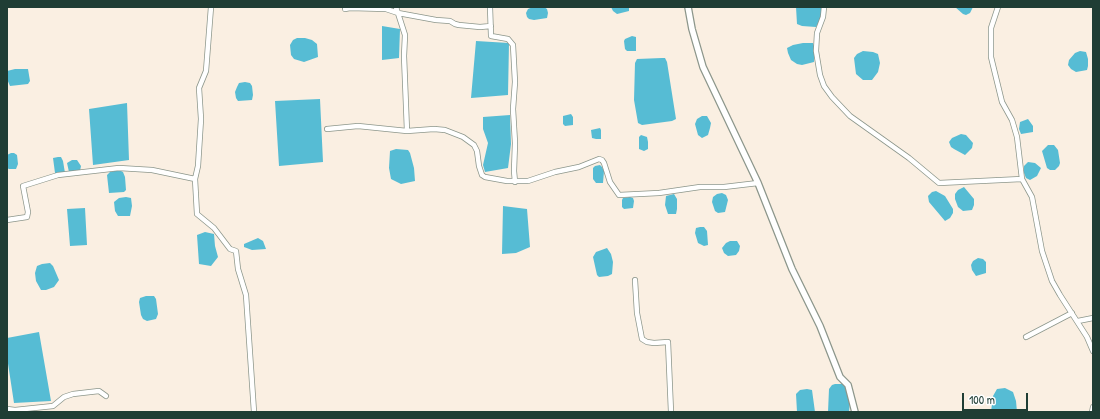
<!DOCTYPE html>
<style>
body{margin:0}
#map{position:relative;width:1100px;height:419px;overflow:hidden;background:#faefe2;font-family:"Patrick Hand",sans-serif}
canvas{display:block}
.frame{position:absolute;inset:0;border:8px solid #1f3d34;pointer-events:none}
.scale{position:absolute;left:962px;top:393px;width:66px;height:18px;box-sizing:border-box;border:2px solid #1f3d34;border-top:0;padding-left:5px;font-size:12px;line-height:14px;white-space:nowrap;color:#1f3d34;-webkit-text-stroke:3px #fff;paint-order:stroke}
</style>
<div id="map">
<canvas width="1100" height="419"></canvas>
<div class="frame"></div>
<div class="scale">100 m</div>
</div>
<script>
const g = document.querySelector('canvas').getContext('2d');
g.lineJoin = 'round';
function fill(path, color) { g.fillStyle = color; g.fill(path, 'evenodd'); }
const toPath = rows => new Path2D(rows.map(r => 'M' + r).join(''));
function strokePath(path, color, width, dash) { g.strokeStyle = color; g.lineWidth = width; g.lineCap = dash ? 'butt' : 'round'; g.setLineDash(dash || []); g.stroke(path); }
fill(toPath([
 [533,7,544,7,547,9,548,13,547,18,534,20,529,19,527,17,526,13,528,9],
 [611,7,629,7,629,11,617,14,613,11],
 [796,7,823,7,821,19,816,27,802,26,797,24],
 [955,7,973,7,970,13,966,15,963,14],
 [382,26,400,29,399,58,382,60],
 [632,36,636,37,636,51,627,51,625,49,624,41,625,39],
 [297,38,305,38,312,40,317,44,318,57,304,62,294,59,291,55,290,45,293,40],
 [476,41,509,43,508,95,471,98],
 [803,43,813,43,815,49,814,62,802,65,797,64,791,60,788,53,787,48,793,45],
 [863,51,873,52,878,54,880,63,878,72,872,80,863,80,856,74,854,58,857,54],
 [1080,51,1086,52,1088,59,1088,66,1087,70,1076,72,1071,69,1068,65,1069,60,1075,53],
 [662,58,665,58,667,62,676,119,672,121,642,125,638,123,634,100,635,63,637,59],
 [15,69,28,69,30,81,28,84,10,86,7,79,7,71],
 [245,82,250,83,252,86,253,95,252,100,238,101,236,98,235,92,237,87,239,83],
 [320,99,323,162,279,166,275,101],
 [127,103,129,160,93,165,89,109],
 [571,114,573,117,573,125,565,126,563,124,563,116],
 [510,115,511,144,508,168,485,172,483,165,488,143,483,129,483,117],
 [702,116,707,116,711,123,710,128,708,135,702,138,698,135,695,124,697,119],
 [1028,119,1033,126,1033,132,1021,134,1019,129,1020,122],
 [600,128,601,130,601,139,596,139,592,138,591,130],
 [961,134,966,135,973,143,972,148,965,155,954,149,951,147,949,142,952,138],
 [641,135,647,137,648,142,648,149,644,151,639,149,639,137],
 [1048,145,1054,145,1058,150,1060,163,1059,166,1055,170,1050,170,1047,168,1042,151],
 [396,149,408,150,410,153,414,168,415,181,401,184,391,179,389,168,390,151],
 [11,153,14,153,17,155,18,164,16,169,9,169,7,168,7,155],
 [58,157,61,157,63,161,65,173,55,173,53,158],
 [72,160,77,160,81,166,80,171,69,172,67,163],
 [1028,162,1035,163,1041,168,1037,176,1030,180,1026,178,1024,173,1024,166],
 [600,165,602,167,604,171,603,183,596,183,593,179,593,168,595,166],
 [119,170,123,172,125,177,126,190,124,192,109,193,107,175,110,172],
 [964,187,974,199,974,205,972,210,963,211,958,207,955,199,955,194,958,190],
 [936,191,945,196,953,209,953,213,950,218,945,221,929,202,928,196,932,192],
 [722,193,726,195,728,200,725,212,718,213,715,211,712,202,713,197,717,194],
 [674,194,677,199,677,209,676,214,668,214,665,205,666,196],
 [126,197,131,198,132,206,130,216,118,216,115,211,114,202,119,198],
 [630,197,633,198,634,201,633,208,624,209,622,207,622,200,623,198],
 [503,206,527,209,530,247,516,253,502,254],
 [85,208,87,245,70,246,67,209],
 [700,227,704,227,707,231,708,245,704,246,698,243,695,233,696,228],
 [205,232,214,234,215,246,218,257,211,266,199,264,197,235],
 [258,238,263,241,266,249,252,250,244,247,244,244],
 [730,241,737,241,740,246,739,251,736,255,728,256,724,253,722,248,726,243],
 [607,248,611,254,613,262,612,274,608,276,599,277,597,275,593,257,596,252],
 [978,258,983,259,986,262,986,273,976,276,972,270,971,265,973,261],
 [50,263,53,266,59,280,54,287,46,290,41,290,36,281,35,273,37,266,42,264],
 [146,296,154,296,156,299,158,314,156,319,147,321,143,319,141,315,139,302,140,298],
 [39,332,51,401,14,403,7,357,7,338],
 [835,384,844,384,846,387,850,401,849,412,828,412,829,389,832,385],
 [1005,388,1013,392,1016,401,1017,412,991,412,993,396,997,389],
 [807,389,812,390,815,412,797,412,796,394,800,390]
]), '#56bcd4');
const minor = toPath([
 [211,7,206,71,199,88,201,119,198,166,195,179,197,214,214,228,230,249,236,251,238,269,246,295,254,412],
 [396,7,405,35,404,56,407,131],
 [490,7,491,36,508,39,513,45,515,82,513,109,515,143,514,171,515,182],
 [824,7,823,17,817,33,816,51,820,75,824,86,832,97,850,116,909,158,939,183,1022,179],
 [998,7,991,28,991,57,1002,102,1012,120,1017,137,1022,179,1032,197,1042,251,1052,281,1060,295,1087,337,1093,351],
 [345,9,350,8,386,9,398,13,436,20,450,21,455,24,459,25,480,27,491,26],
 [327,129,358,126,407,131,434,129,445,130,463,137,474,145,477,151,479,166,482,175,485,177,507,181,528,181,555,172,579,167,599,159,602,160,604,163,610,182,619,195,659,193,700,187,724,187,758,183],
 [7,220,27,217,28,212,23,186,58,175,119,168,152,170,195,179],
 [635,280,637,313,642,339,647,342,654,343,668,342,671,412],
 [1078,321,1093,318],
 [1026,337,1072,313],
 [7,409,15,410,53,406,64,397,73,394,99,391,106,396],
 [1092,412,1093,407]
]);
const tertiary = toPath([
 [688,7,692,29,703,67,758,183,792,269,820,326,840,377,848,385,855,412]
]);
strokePath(minor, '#8c968b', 6);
strokePath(tertiary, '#8c968b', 8);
strokePath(minor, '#fff', 4.5);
strokePath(tertiary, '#fff', 5.5);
</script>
